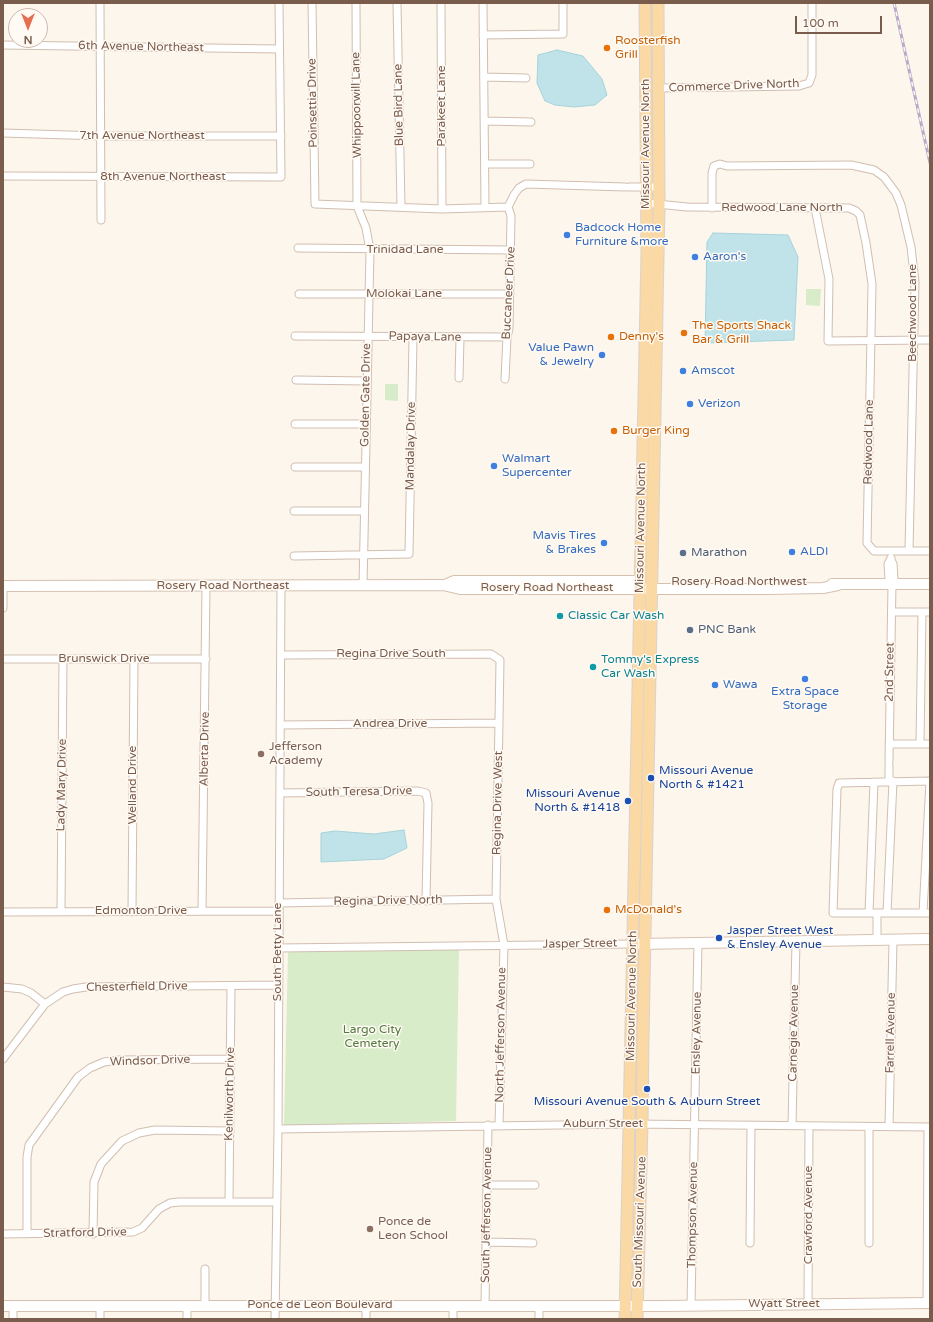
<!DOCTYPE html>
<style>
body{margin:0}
#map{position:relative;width:933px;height:1322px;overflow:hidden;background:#fdf6ec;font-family:"Varela Round",sans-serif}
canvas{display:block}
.frame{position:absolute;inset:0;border:4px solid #7a5c4d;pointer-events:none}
.north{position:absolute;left:8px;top:8px;width:40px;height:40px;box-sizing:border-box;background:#fffaf3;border:1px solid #cabbb1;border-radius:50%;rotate:180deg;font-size:11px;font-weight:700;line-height:16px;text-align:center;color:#7a5c4d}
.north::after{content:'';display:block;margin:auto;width:14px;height:18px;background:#e76f51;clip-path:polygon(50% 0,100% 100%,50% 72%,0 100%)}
.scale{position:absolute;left:795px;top:16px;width:87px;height:18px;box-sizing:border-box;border:2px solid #7a5c4d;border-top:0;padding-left:5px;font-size:12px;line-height:14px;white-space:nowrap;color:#7a5c4d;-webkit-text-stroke:3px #fffaf3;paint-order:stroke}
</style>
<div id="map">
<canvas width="933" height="1322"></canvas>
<div class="frame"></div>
<div class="north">N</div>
<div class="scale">100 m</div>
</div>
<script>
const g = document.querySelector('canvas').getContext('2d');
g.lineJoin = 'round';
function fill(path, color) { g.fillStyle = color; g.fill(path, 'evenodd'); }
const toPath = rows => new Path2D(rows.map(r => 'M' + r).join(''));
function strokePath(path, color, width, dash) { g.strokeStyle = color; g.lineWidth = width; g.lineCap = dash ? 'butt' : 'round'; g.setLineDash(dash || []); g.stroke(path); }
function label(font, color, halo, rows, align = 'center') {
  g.font = font + ' "Varela Round",sans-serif'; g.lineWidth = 3; g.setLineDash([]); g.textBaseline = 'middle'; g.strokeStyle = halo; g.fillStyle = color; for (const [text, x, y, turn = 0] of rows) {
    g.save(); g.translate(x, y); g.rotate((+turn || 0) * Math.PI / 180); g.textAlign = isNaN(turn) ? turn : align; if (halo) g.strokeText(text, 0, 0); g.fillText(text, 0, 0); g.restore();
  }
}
fill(toPath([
 [806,289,821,289,820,306,806,305],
 [385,384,398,384,398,401,385,400],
 [459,949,456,1121,284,1126,288,952]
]), '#d8ecc9');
const water = toPath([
 [557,50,583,56,602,79,607,95,595,105,574,107,555,105,545,101,537,83,538,55,557,50],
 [713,233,788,235,798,257,794,340,705,343,707,242,713,233],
 [404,830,407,848,384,859,321,862,321,833,335,831,374,834,404,830]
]);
fill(water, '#bfe3e8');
strokePath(water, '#a5d3da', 1);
const street = toPath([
 [100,3,101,220],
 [312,3,315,204,442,209,508,207],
 [356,3,357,206,366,228,370,250,363,586],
 [397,3,401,207],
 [441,3,442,209],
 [483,3,485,207],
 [483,35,563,34,563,3],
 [3,45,279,49],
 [485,77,526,78],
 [659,88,799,86,809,83,812,75,812,3],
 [485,121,531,122],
 [3,133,101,136,281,136],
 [486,164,530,164],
 [3,176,281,177,279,3],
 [629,187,659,187],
 [647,203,687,207,849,208,856,211,860,215,866,243,872,284,867,543,874,551,930,551],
 [508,207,514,195,519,188,526,184,625,187],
 [712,208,712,173,714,166,720,164,727,166,851,165,874,170,884,177,896,193,901,205,911,247,915,282,909,550],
 [815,208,829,279,828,341,930,340],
 [298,248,511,250],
 [299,294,510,294],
 [295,336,507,337],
 [459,378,460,338],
 [505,379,507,337,509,329,511,216,508,207],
 [296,380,366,381],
 [295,424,365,424],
 [295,467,365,467],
 [294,511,364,511],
 [294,556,409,554,413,338],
 [891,558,888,564,889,579,892,584],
 [3,608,3,586],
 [892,612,930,612],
 [282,655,491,654,500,660,496,899,504,945,499,1125],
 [3,659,206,659],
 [280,725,499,723],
 [889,744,930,744],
 [920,744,922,612],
 [889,761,892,584,894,579,893,564,891,560],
 [889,781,889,765],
 [930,781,839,783,837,789,833,913,930,913],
 [281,793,418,791,426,793,428,803,426,901],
 [279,903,496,899],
 [202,911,206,586],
 [3,912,279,911],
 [61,912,63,658],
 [132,912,134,659],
 [869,913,874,782],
 [887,913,893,781],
 [923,913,930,781],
 [877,940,877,913],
 [278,948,632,944],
 [3,987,22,989,31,993,45,1004],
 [3,1059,45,1004,63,992,73,989,86,987,278,985],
 [792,1126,796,941],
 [889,1127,893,940],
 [278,1129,630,1124,930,1127],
 [487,1185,535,1185],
 [229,1202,231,986],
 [3,1234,133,1232,142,1228,159,1209,170,1203,179,1202,276,1202],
 [27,1234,27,1157,29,1145,78,1077,90,1068,104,1062,119,1060,231,1059],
 [93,1234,94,1182,101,1164,122,1141,139,1133,155,1130,230,1131],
 [486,1242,533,1243],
 [750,1243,751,1125],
 [869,1243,869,1127],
 [927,1303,928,1127],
 [808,1304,809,1126],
 [205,1305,205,1269],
 [485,1305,488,1125],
 [691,1305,698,942],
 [13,1319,13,1306],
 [100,1319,100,1306],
 [187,1319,187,1306],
 [275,1319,278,1129,281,586],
 [366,1319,366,1305],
 [453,1319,453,1305],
 [539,1319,539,1305]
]);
const secondary = toPath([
 [447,584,454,581,638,581],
 [832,584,930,584],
 [3,586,443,585,460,589,765,589,823,588,838,585],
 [638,944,930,939],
 [3,1306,663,1306,930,1303]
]);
const primary = toPath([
 [625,1319,647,253,645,3],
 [637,1319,642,1124,643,1037,659,204,658,3]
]);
strokePath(street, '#d1beb0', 9);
strokePath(secondary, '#d6c0b0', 12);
strokePath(primary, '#dad1cd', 13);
strokePath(street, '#fff', 7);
strokePath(secondary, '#fff', 10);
strokePath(primary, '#fbd9a5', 11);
const rail = toPath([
 [894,3,930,163]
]);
strokePath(rail, '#b9a8c9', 3);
strokePath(rail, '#fffaf3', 1.5, [4.5]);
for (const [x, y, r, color] of [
 [607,48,4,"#e8710a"],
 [567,235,4,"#3f7fe0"],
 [695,257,4,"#3f7fe0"],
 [684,333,4,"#e8710a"],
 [611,337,4,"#e8710a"],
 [602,355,4,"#3f7fe0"],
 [683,371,4,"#3f7fe0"],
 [690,404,4,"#3f7fe0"],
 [614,431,4,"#e8710a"],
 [494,466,4,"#3f7fe0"],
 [604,543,4,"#3f7fe0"],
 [792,552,4,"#3f7fe0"],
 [683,553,4,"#5c6f8a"],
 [560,616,4,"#0f9aa8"],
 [690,630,4,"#5c6f8a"],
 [593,667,4,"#0f9aa8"],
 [805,679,4,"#3f7fe0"],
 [715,685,4,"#3f7fe0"],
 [261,754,4,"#8d6e63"],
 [651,778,4,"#1a4fb4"],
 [628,801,4,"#1a4fb4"],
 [607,910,4,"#e8710a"],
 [719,938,4,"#1a4fb4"],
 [647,1089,4,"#1a4fb4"],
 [370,1229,4,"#8d6e63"]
]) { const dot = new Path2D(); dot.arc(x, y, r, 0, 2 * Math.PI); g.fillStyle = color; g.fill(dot); strokePath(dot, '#fffaf3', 1.5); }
label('12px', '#c56008', '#fffaf3', [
 ["Roosterfish",615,41],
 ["Grill",615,55],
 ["The Sports Shack",692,326],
 ["Bar & Grill",692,340],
 ["Denny's",619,337],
 ["Burger King",622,431],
 ["McDonald's",615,910]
], 'left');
label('12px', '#7a5c4d', '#fffaf3', [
 ["6th Avenue Northeast",141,47,1],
 ["Commerce Drive North",734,86,-2],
 ["Poinsettia Drive",313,103,-91],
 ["Whippoorwill Lane",357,105,-91],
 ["Blue Bird Lane",399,105,-91],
 ["Parakeet Lane",442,106,-90],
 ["7th Avenue Northeast",142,136],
 ["Missouri Avenue North",646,144,-90],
 ["8th Avenue Northeast",163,177],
 ["Redwood Lane North",782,208],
 ["Trinidad Lane",405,250],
 ["Buccaneer Drive",509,293,-87],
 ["Molokai Lane",404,294],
 ["Beechwood Lane",913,313,-90],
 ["Papaya Lane",425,337,1],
 ["Golden Gate Drive",366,395,-89],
 ["Redwood Lane",869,442,-89],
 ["Mandalay Drive",411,446,-89],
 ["Missouri Avenue North",641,528,-89],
 ["Rosery Road Northwest",739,582],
 ["Rosery Road Northeast",223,586],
 ["Rosery Road Northeast",547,588],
 ["Regina Drive South",391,654],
 ["Brunswick Drive",104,659],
 ["2nd Street",890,672,-89],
 ["Andrea Drive",390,724],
 ["Alberta Drive",205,749,-89],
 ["Lady Mary Drive",62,785,-89],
 ["Welland Drive",133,785,-90],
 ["South Teresa Drive",359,792,-1],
 ["Regina Drive West",498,803,-89],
 ["Regina Drive North",388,901,-1],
 ["Edmonton Drive",141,911],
 ["Jasper Street",580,944,-1],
 ["South Betty Lane",278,952,-90],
 ["Chesterfield Drive",137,987,-1],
 ["Missouri Avenue North",632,996,-89],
 ["Ensley Avenue",697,1033,-89],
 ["Carnegie Avenue",794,1033,-89],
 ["Farrell Avenue",891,1033,-89],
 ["North Jefferson Avenue",501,1035,-89],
 ["Windsor Drive",150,1061,-2],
 ["Kenilworth Drive",230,1094,-89],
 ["Auburn Street",603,1124],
 ["South Jefferson Avenue",487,1215,-89],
 ["Thompson Avenue",693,1215,-89],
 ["Crawford Avenue",809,1215,-90],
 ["South Missouri Avenue",640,1222,-88],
 ["Stratford Drive",85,1233,-1],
 ["Wyatt Street",784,1304],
 ["Ponce de Leon Boulevard",320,1305]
]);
label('12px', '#366cbe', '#fffaf3', [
 ["Badcock Home",575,228],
 ["Furniture &more",575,242],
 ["Aaron's",703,257],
 ["Value Pawn",594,348,"right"],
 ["& Jewelry",594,362,"right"],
 ["Amscot",691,371],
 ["Verizon",698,404],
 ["Walmart",502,459],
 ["Supercenter",502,473],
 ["Mavis Tires",596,536,"right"],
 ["& Brakes",596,550,"right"],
 ["ALDI",800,552],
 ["Wawa",723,685],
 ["Extra Space",805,692,"center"],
 ["Storage",805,706,"center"]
], 'left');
label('12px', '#4e5e75', '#fffaf3', [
 ["Marathon",691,553],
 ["PNC Bank",698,630]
], 'left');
label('12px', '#0d838f', '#fffaf3', [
 ["Classic Car Wash",568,616],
 ["Tommy's Express",601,660],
 ["Car Wash",601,674]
], 'left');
label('12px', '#785e54', '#fffaf3', [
 ["Jefferson",269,747],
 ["Academy",269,761],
 ["Ponce de",378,1222],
 ["Leon School",378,1236]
], 'left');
label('12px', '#164399', '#fffaf3', [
 ["Missouri Avenue",659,771],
 ["North & #1421",659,785],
 ["Missouri Avenue",620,794,"right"],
 ["North & #1418",620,808,"right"],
 ["Jasper Street West",727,931],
 ["& Ensley Avenue",727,945],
 ["Missouri Avenue South & Auburn Street",647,1102,"center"]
], 'left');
label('12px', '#537a41', '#fffaf3', [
 ["Largo City",372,1030],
 ["Cemetery",372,1044]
]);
</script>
